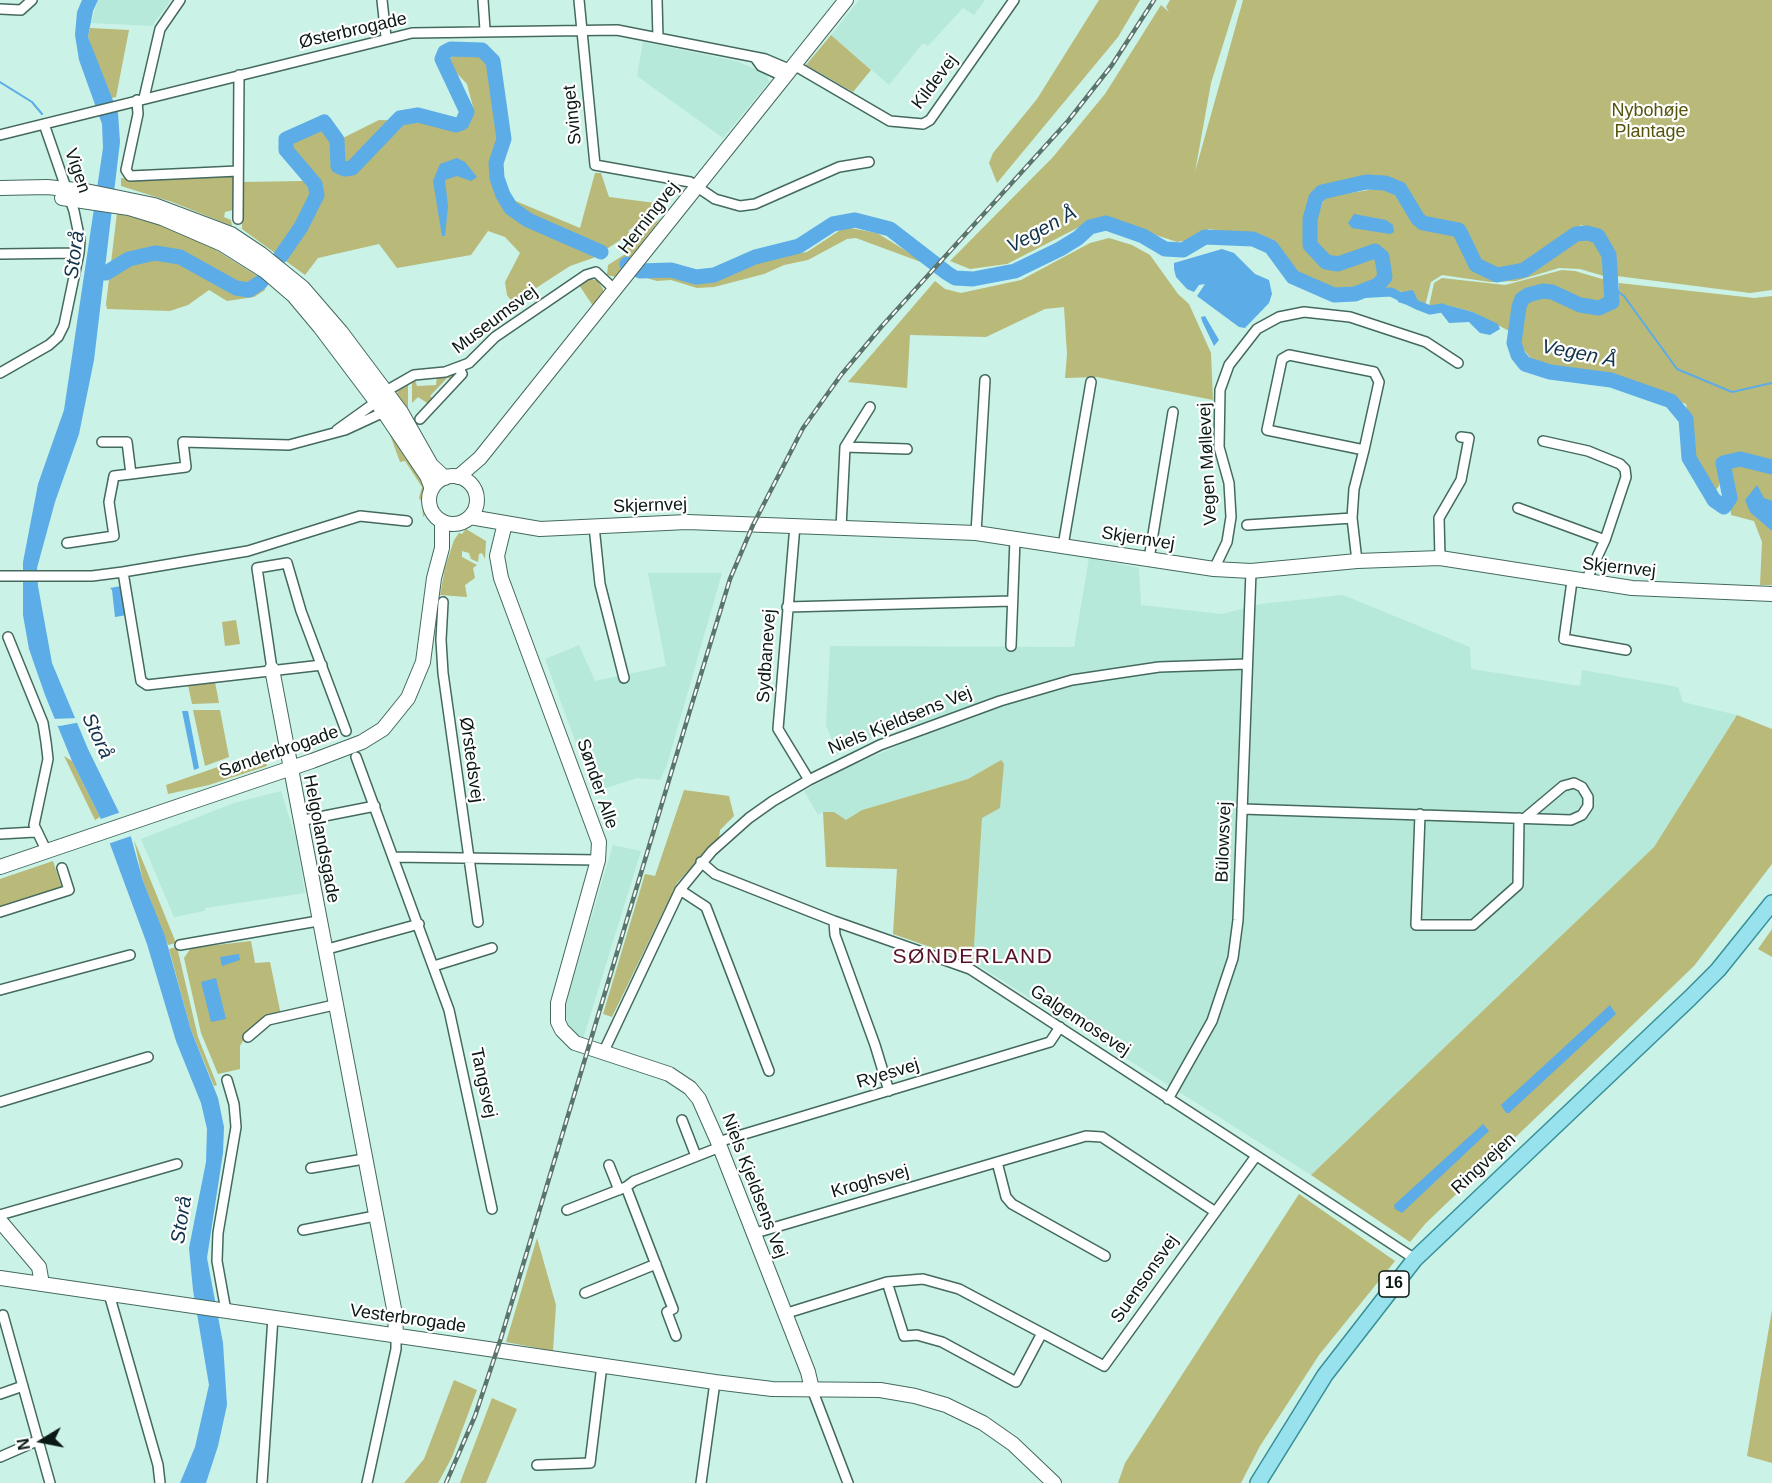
<!DOCTYPE html>
<meta charset="utf-8">
<style>
body{margin:0}
#map{position:relative;width:1772px;height:1483px;overflow:hidden;background:#caf2e6;font-family:Arial,sans-serif}
canvas{display:block}
.north{position:absolute;left:12px;top:1411px;width:60px;height:60px;-webkit-text-stroke:4px #fff;paint-order:stroke;rotate:260deg;font-size:16px;font-weight:700;line-height:24px;text-align:center;color:#0a1915}
.north::after{content:'';display:block;margin:auto;width:21px;height:27px;background:#0a1915;clip-path:polygon(50% 0,100% 100%,50% 72%,0 100%)}
</style>
<div id="map">
<canvas width="1772" height="1483"></canvas>
<div class="north">N</div>
</div>
<script>
const g = document.querySelector('canvas').getContext('2d');
g.lineJoin = 'round';
function fill(path, color) { g.fillStyle = color; g.fill(path, 'evenodd'); }
const toPath = rows => new Path2D(rows.map(r => 'M' + r).join(''));
function strokePath(path, color, width, dash) { g.strokeStyle = color; g.lineWidth = width; g.lineCap = dash ? 'butt' : 'round'; g.setLineDash(dash || []); g.stroke(path); }
function label(font, color, halo, rows, align = 'center') {
  g.font = font + ' Arial,sans-serif'; g.lineWidth = 4.5; g.setLineDash([]); g.textBaseline = 'middle'; g.strokeStyle = halo; g.fillStyle = color; for (const [text, x, y, turn = 0] of rows) {
    g.save(); g.translate(x, y); g.rotate((+turn || 0) * Math.PI / 180); g.textAlign = isNaN(turn) ? turn : align; if (halo) g.strokeText(text, 0, 0); g.fillText(text, 0, 0); g.restore();
  }
}
fill(toPath([
 [98,0,171,0,152,26,91,23],
 [859,0,985,0,974,15,963,8,928,46,923,43,889,85,831,35],
 [643,42,736,61,767,74,769,82,723,138,637,76],
 [1089,558,1139,568,1141,605,1222,614,1261,604,1343,595,1470,647,1471,669,1580,686,1582,670,1678,687,1683,702,1737,715,1654,847,1311,1175,973,962,982,818,1001,760,968,779,862,810,846,820,823,812,818,815,804,791,846,768,916,738,909,723,837,754,826,725,830,646,1074,647],
 [648,573,722,573,667,765,660,780,637,778,594,792,545,659,579,645,595,681,666,666],
 [281,791,296,839,305,893,205,908,205,911,174,917,141,839,234,803],
 [613,845,641,851,583,1039,569,1029,564,1009]
]), '#b7e9da');
fill(toPath([
 [1099,0,1140,0,1118,37,997,183,989,163,993,153,1037,99],
 [1170,0,1237,0,1211,83,1195,172,1243,0,1772,0,1772,290,1750,293,1617,276,1612,246,1601,233,1581,225,1522,266,1504,271,1492,269,1477,256,1461,228,1424,218,1408,193,1398,184,1369,178,1329,184,1318,189,1313,194,1304,232,1307,248,1319,262,1332,268,1371,258,1376,261,1381,274,1377,279,1358,289,1335,290,1298,275,1276,243,1268,238,1209,229,1189,240,1177,242,1105,218,1087,223,1007,264,970,269,950,261,1053,157,1105,94,1161,5,1169,12,1166,7],
 [90,28,129,30,116,97,112,98,93,53,88,37],
 [831,35,871,70,853,92,806,65],
 [480,55,488,63,501,135,493,178,499,194,580,228,595,173,601,173,609,197,663,204,628,231,631,233,593,258,570,266,513,303,507,295,505,282,520,253,505,237,488,231,471,255,397,268,379,244,318,258,305,275,242,229,242,182,305,181,291,150,291,141,321,128,341,139,379,120,417,121,461,130,469,126,474,111,467,84,449,65,449,59,454,56],
 [230,175,233,178,233,210,225,212,224,217,231,220,232,226,172,202,121,186,121,178,138,180],
 [1381,188,1392,192,1406,206,1416,224,1460,238,1474,269,1492,280,1517,278,1548,259,1568,241,1582,239,1599,243,1603,250,1607,277,1580,269,1559,268,1516,281,1490,282,1442,275,1431,282,1425,306,1417,304,1419,303,1400,291,1374,291,1388,282,1391,275,1386,252,1368,246,1349,257,1335,261,1328,259,1316,249,1314,225,1325,197],
 [117,213,171,228,203,242,259,277,264,283,265,290,254,297,227,301,209,290,188,305,170,311,107,309,106,304],
 [661,218,616,277,607,275,608,265,627,253,623,246],
 [845,227,877,233,929,265,856,238,847,239,808,260,784,265,764,274,714,287,697,288,671,280,657,281,636,275,674,275,697,283,717,281,760,259,807,252],
 [1109,238,1132,245,1150,255,1178,294,1189,304,1211,353,1213,400,1097,377,1065,378,1067,354,1064,307,1045,309,986,337,910,335,907,388,848,382,935,281,945,289,961,293,1021,280,1090,243],
 [1562,270,1575,271,1609,281,1609,300,1599,303,1574,299,1554,287,1526,291,1516,299,1511,332,1473,312,1446,305,1430,309,1429,306,1434,283,1442,278,1505,285],
 [588,279,597,280,603,289,603,296,593,306,579,285],
 [1619,283,1754,298,1772,296,1772,585,1760,585,1762,542,1754,521,1731,515,1731,497,1723,467,1736,454,1721,459,1719,486,1714,492,1709,489,1694,451,1686,404,1610,376,1546,367,1533,361,1520,345,1524,302,1546,294,1583,309,1607,310,1618,304],
 [457,373,453,379,447,378,430,396,434,399,430,405,418,397,412,403,412,380,415,379,417,386,436,385,437,377],
 [407,381,408,384,408,411,397,394,398,389],
 [389,432,424,481,426,514,423,517,422,502,419,498,422,487,405,461,400,462],
 [466,529,486,541,485,559,482,553,479,554,478,562,471,559,469,553,462,551,462,557,477,565,473,568,475,578,465,585,467,597,440,595,445,568,454,540,459,533,462,534],
 [236,620,240,644,225,646,222,622],
 [215,682,219,703,192,704,188,685],
 [193,710,220,710,229,757,205,766],
 [1737,715,1772,729,1772,864,1694,966,1426,1223,1410,1242,1311,1175,1654,847],
 [64,756,72,761,100,817,95,820],
 [264,756,267,766,209,785,168,794,166,785,232,762],
 [1001,760,1004,764,1000,808,982,818,973,962,893,934,897,869,826,867,823,812,834,812,846,820,862,810,968,779],
 [684,790,729,796,734,816,720,830,719,838,677,883,612,1017,603,1014,645,874,655,876],
 [134,840,155,891,176,943,168,945,143,881],
 [53,861,62,888,0,909,0,879],
 [1772,929,1772,957,1758,949],
 [251,941,255,963,270,962,281,1015,259,1021,249,1030,240,1046,240,1069,218,1074,201,1033,184,958,191,948],
 [177,947,198,1037,217,1085,214,1086,191,1030,169,949],
 [1299,1194,1395,1261,1319,1355,1260,1446,1241,1483,1118,1483,1125,1463],
 [537,1238,556,1305,553,1351,506,1342],
 [1772,1310,1772,1463,1747,1456],
 [454,1380,477,1390,452,1457,438,1483,404,1483,424,1459],
 [492,1398,517,1409,486,1483,460,1483]
]), '#b9b979');
fill(toPath([
 [82,0,98,0,93,11,88,37,118,113,120,142,94,360,79,434,55,502,37,568,38,586,52,663,88,749,131,837,143,881,165,936,191,1030,218,1098,224,1127,223,1153,207,1258,223,1343,227,1405,218,1446,206,1483,180,1483,195,1447,209,1385,193,1290,189,1248,206,1162,207,1129,201,1103,176,1041,147,944,100,817,72,761,45,695,29,649,23,615,23,562,38,484,64,410,103,148,102,124,79,60,75,35,77,12],
 [457,158,465,162,477,177,471,181,457,176,445,180,448,206,445,236,442,236,433,181,440,164],
 [1354,214,1386,220,1393,225,1394,232,1390,234,1352,228,1348,223],
 [1222,249,1234,253,1255,274,1269,280,1272,294,1269,303,1245,328,1239,327,1197,296,1205,284,1199,285,1194,292,1187,289,1176,277,1174,269,1174,263],
 [1413,290,1419,303,1414,307,1398,302,1397,293],
 [1443,304,1473,312,1498,324,1500,329,1490,335,1480,333,1469,322,1449,323,1439,310,1430,311],
 [1205,316,1219,340,1214,346,1202,321,1201,317],
 [1757,485,1764,498,1772,501,1772,531,1750,512,1745,500],
 [121,586,127,615,115,617,112,590,110,588],
 [182,711,188,711,199,768,194,770],
 [239,954,240,960,222,966,220,957],
 [216,978,226,1019,211,1022,201,982],
 [1610,1005,1616,1014,1509,1113,1506,1113,1501,1105],
 [1483,1124,1489,1131,1402,1213,1395,1209,1394,1205]
]), '#5bace7');
fill(toPath([
 [79,718,81,722,60,726,53,725,51,719],
 [124,811,134,835,105,845,98,820]
]), '#caf2e6');
strokePath(toPath([
 [0,82,32,102,42,114],
 [1613,288,1624,296,1677,369,1732,392,1772,383]
]), '#5bace7', 2);
strokePath(toPath([
 [1355,294,1391,292,1417,305,1430,310,1442,308]
]), '#5bace7', 9);
strokePath(toPath([
 [281,256,301,227,317,195,315,184,286,150,286,139,324,122,337,140,338,166,345,169,352,168,400,118,418,115,456,125,462,123,467,112,442,59,445,52,451,49,482,50,493,61,504,139,496,163,497,178,503,195,511,208,528,220,601,252],
 [627,264,640,271,671,270,696,277,714,275,755,257,799,246,833,224,855,220,890,229,947,273,955,278,973,279,1015,271,1060,249,1078,238,1090,227,1106,223,1143,236,1165,249,1183,250,1205,237,1253,239,1271,247,1293,277,1334,295,1355,294,1378,285,1385,277,1382,257,1375,251,1338,264,1326,262,1310,245,1310,219,1316,198,1322,192,1366,182,1385,183,1400,189,1418,219,1423,223,1459,230,1476,265,1497,275,1524,270,1576,234,1587,233,1598,236,1609,255,1612,302,1599,308,1580,305,1552,292,1543,291,1528,295,1522,299,1519,307,1514,343,1518,355,1525,364,1550,372,1611,380,1671,401,1686,419,1689,458,1714,500,1724,507,1730,498,1723,463,1740,459,1772,467],
 [96,272,106,273,129,259,155,253,180,257,236,288,249,290,261,282]
]), '#5bace7', 15);
const street = toPath([
 [382,0,386,37],
 [483,0,485,30],
 [579,0,595,165,690,182,715,199,740,206,755,204,839,167,869,162],
 [657,0,658,38],
 [0,9,21,10,32,0],
 [756,59,761,66,785,77],
 [794,65,890,121,923,124,930,120,1014,0],
 [144,98,160,29,180,0],
 [137,100,138,114,126,170,130,176,238,171],
 [0,135,412,33,617,30,765,59,791,70],
 [238,219,239,75],
 [0,254,79,253],
 [0,373,49,345,58,337,64,325,79,253,80,240,74,211,44,124],
 [386,391,414,375,445,372,469,363,495,337,586,275,596,272,614,289],
 [420,419,462,374,459,368],
 [337,430,376,402],
 [1543,441,1588,451,1620,464,1625,469,1626,477,1605,540,1585,583],
 [845,447,907,449],
 [131,474,186,467,183,442,289,445,345,430,384,412],
 [1518,508,1605,540],
 [795,525,778,729,809,780],
 [1247,525,1352,518],
 [594,526,600,584,624,678],
 [841,528,845,447,870,407],
 [976,533,985,380],
 [67,543,114,536,109,502,114,476,131,474,127,442,102,442],
 [1063,546,1091,382],
 [1440,558,1439,518,1461,480,1469,438,1461,437],
 [1149,559,1173,412],
 [1357,561,1352,518,1354,489,1364,450,1267,430,1282,359,1289,355,1374,372,1379,382,1364,450],
 [1214,569,1227,542,1231,517,1229,483,1219,447,1220,390,1229,365,1257,329,1279,317,1304,312,1350,317,1426,342,1458,363],
 [123,572,141,681,147,685,322,665],
 [0,576,92,576,123,572,248,551,360,516,407,521],
 [1572,581,1564,639,1626,650],
 [443,602,441,640,443,673,478,922],
 [787,607,1012,601],
 [8,637,43,723,46,742,48,759,34,825,47,852],
 [1011,646,1015,539],
 [272,669,257,568,287,563,301,611,346,731],
 [356,757,449,1010,492,1209],
 [1242,809,1571,820,1582,815,1588,806,1588,797,1582,787,1574,783,1563,786,1525,818],
 [1420,814,1416,925,1473,925,1518,885,1519,818],
 [299,821,375,806],
 [0,834,35,832],
 [394,857,598,860],
 [701,862,715,874,834,921,970,969,1415,1259],
 [680,890,706,907,769,1071],
 [0,912,69,890,62,868],
 [834,921,835,935,875,1045,889,1091],
 [180,945,318,921],
 [324,950,419,924],
 [434,966,492,948],
 [0,990,130,955],
 [248,1037,268,1020,334,1005],
 [603,1053,680,890,712,851,749,818,773,801,809,780,880,745,1000,701,1072,680,1159,667,1247,664],
 [1168,1099,1212,1021,1233,958,1238,920,1251,571],
 [0,1102,148,1057],
 [682,1120,696,1156],
 [718,1142,1050,1042,1060,1027],
 [997,1162,1006,1197,1012,1204,1105,1256],
 [609,1165,619,1190],
 [311,1168,364,1159],
 [626,1187,634,1181,720,1147],
 [567,1210,626,1187,673,1309,667,1312,676,1336],
 [0,1215,177,1164],
 [303,1230,375,1216],
 [752,1234,1086,1136,1102,1137,1214,1211],
 [887,1282,904,1336,917,1335,942,1342,1016,1382,1042,1333],
 [585,1293,656,1264],
 [109,1294,158,1465,160,1483],
 [226,1311,217,1261,218,1233,236,1127,234,1104,227,1080],
 [784,1314,887,1282,923,1279,959,1289,1104,1366,1256,1156],
 [3,1315,50,1483],
 [812,1389,848,1483],
 [0,1394,23,1386],
 [0,1457,39,1440],
 [537,1465,590,1463,602,1365],
 [262,1483,273,1317],
 [367,1483,396,1349,396,1335],
 [701,1483,715,1382]
]);
const secondary = toPath([
 [0,188,47,187,86,191,154,205,231,234,261,254,303,288,341,332,401,412,431,465,445,478],
 [62,198,129,208,162,218,222,244,265,271,294,296,320,327,384,412,427,476,432,489],
 '429 500a24 24 0 1 1 48 0a24 24 0 1 1-48 0Z',
 [458,477,480,458,846,0],
 [470,517,540,529,687,522,976,533,1214,569,1251,571,1357,561,1440,558,1632,588,1772,594],
 [505,523,497,556,501,578,599,842,598,860,558,1003,558,1022,562,1030,575,1043,669,1074,690,1088,699,1099,718,1142,808,1372,812,1389],
 [272,669,395,1314,396,1335],
 [0,867,312,761,362,742,383,729,408,698,423,662,434,578,442,548,442,522],
 [0,1221,39,1267,42,1284],
 [0,1278,715,1382,772,1389,880,1390,915,1396,946,1405,983,1423,1013,1444,1054,1483]
]);
const primary = toPath([
 [1258,1483,1325,1375,1415,1259,1690,998,1718,970,1772,903]
]);
strokePath(street, '#44695f', 12);
strokePath(secondary, '#44695f', 16);
strokePath(primary, '#388f99', 18);
strokePath(street, '#fff', 9);
strokePath(secondary, '#fff', 14);
strokePath(primary, '#97e2ec', 15);
const rail = toPath([
 [446,1483,475,1416,501,1338,691,707,730,579,753,525,803,428,841,375,882,326,1068,121,1112,65,1154,0]
]);
strokePath(rail, '#5b756d', 4.5);
strokePath(rail, '#fff', 2, [7]);
for (const [x, y, w] of [
 [1394,1284,30]
]) { const box = new Path2D(); box.roundRect(x - w / 2, y - 13, w, 26, 4.5); g.fillStyle = '#fff'; g.fill(box); strokePath(box, '#0a1915', 1.5); }
label('bold 16px', '#0a1915', null, [
 ["16",1394,1284]
]);
label('18px', '#0a1915', '#fff', [
 ["Østerbrogade",353,31,-13],
 ["Kildevej",935,82,-53],
 ["Svinget",573,115,-96],
 ["Vigen",77,171,71],
 ["Herningvej",649,218,-52],
 ["Museumsvej",495,320,-37],
 ["Vegen Møllevej",1208,464,-93],
 ["Skjernvej",650,506,-2],
 ["Skjernvej",1138,539,9],
 ["Skjernvej",1619,568,6],
 ["Sydbanevej",767,656,-86],
 ["Niels Kjeldsens Vej",900,721,-22],
 ["Sønderbrogade",279,752,-19],
 ["Ørstedsvej",471,760,82],
 ["Sønder Alle",597,784,71],
 ["Helgolandsgade",321,839,79],
 ["Bülowsvej",1224,842,-88],
 ["Galgemosevej",1080,1021,33],
 ["Ryesvej",888,1074,-17],
 ["Tangsvej",483,1083,78],
 ["Ringvejen",1484,1164,-43],
 ["Kroghsvej",870,1182,-16],
 ["Niels Kjeldsens Vej",754,1186,69],
 ["Suensonsvej",1145,1279,-55],
 ["Vesterbrogade",408,1319,8]
]);
label('18px', '#56540c', '#fff', [
 ["Nybohøje",1650,111],
 ["Plantage",1650,132]
]);
label('italic 20px', '#10334b', '#fff', [
 ["Vegen Å",1042,230,-29],
 ["Storå",75,255,-82],
 ["Vegen Å",1579,354,11],
 ["Storå",97,736,65],
 ["Storå",182,1220,-81]
]);
g.letterSpacing = '1.5px';
label('21px', '#561226', '#fff', [
 ["SØNDERLAND",973,957]
]);
g.letterSpacing = '0px';
</script>
